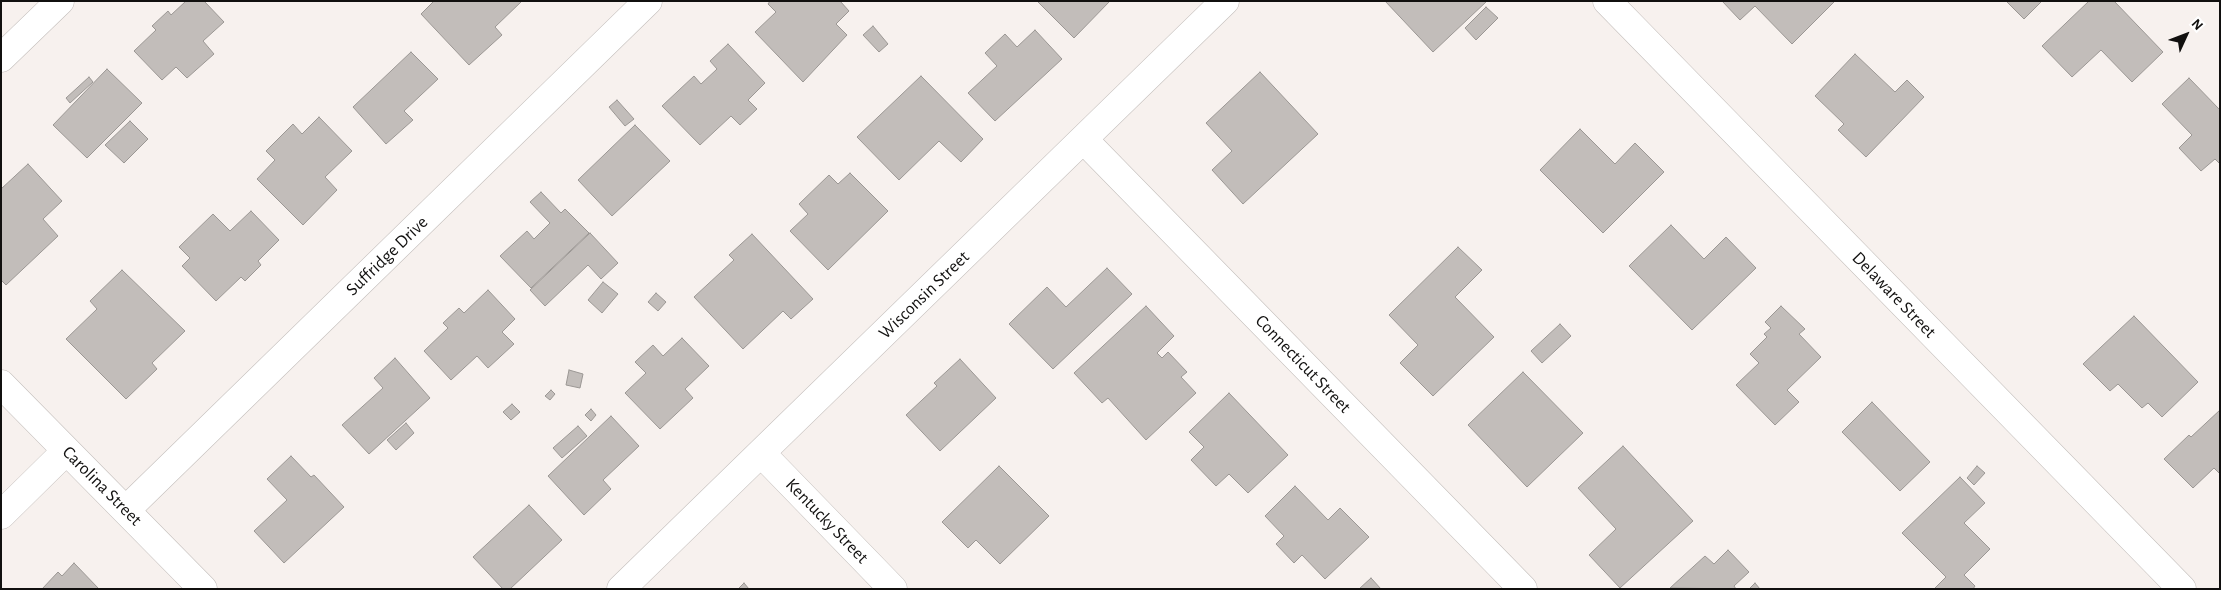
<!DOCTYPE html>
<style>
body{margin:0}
#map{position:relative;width:2221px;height:590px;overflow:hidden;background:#f7f1ee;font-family:"Alegreya Sans",sans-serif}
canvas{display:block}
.frame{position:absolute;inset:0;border:2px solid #11100f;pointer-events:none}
.north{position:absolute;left:2161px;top:10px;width:50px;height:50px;-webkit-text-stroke:4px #fff;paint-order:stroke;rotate:47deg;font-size:14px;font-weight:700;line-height:20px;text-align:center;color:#11100f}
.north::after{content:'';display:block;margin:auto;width:18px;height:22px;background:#11100f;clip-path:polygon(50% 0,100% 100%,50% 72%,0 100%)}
</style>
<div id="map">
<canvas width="2221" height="590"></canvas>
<div class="frame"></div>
<div class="north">N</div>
</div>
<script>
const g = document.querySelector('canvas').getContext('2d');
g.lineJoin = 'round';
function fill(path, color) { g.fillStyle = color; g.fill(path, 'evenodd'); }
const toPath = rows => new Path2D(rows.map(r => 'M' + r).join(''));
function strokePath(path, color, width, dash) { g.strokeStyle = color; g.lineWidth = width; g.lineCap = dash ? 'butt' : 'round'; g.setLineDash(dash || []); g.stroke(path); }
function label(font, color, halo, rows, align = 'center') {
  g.font = font + ' "Alegreya Sans",sans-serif'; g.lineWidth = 5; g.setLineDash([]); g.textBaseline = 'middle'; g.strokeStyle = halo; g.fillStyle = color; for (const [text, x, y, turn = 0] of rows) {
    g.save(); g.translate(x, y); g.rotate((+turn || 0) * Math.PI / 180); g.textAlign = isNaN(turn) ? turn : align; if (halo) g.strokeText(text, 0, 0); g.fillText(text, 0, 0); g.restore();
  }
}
const building = toPath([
 [186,1,204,1,224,22,203,41,214,54,187,78,176,67,162,80,134,51,156,30,152,26,168,11,171,15,186,1],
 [434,1,522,1,495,27,502,35,469,65,421,14,434,1],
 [770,1,840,1,849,11,836,24,847,35,803,82,755,32,776,12,768,4,770,1],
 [1037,1,1110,1,1074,38,1037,1],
 [1385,1,1487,1,1433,52,1385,1],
 [1722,1,1835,1,1792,44,1755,6,1740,20,1722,1],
 [2006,1,2042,1,2024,19,2006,1],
 [2089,1,2114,1,2163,52,2132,82,2101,50,2072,77,2042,46,2089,1],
 [1486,7,1498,18,1476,40,1465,28,1486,7],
 [873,26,888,44,879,52,863,35,873,26],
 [1035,30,1062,59,995,121,968,93,997,66,985,53,1005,34,1017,47,1035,30],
 [728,44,765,83,748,100,757,109,740,125,731,116,700,145,662,106,694,76,701,84,717,69,710,61,728,44],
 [411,52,438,79,404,111,413,120,386,144,353,107,411,52],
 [1855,54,1895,92,1907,80,1924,97,1866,157,1838,130,1844,124,1815,96,1855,54],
 [107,69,142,103,87,158,53,125,107,69],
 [1260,72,1318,134,1243,204,1212,170,1232,151,1206,123,1260,72],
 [921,76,983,139,961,162,939,141,899,180,857,137,921,76],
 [89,77,93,82,70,103,66,98,89,77],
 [2189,78,2220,110,2220,164,2215,159,2201,171,2179,148,2192,135,2162,104,2189,78],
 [617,100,634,119,625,126,609,107,617,100],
 [319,117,352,151,325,177,337,190,303,225,257,179,275,160,266,151,293,124,302,134,319,117],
 [130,121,148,139,124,163,105,145,130,121],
 [635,125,670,161,612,216,578,180,635,125],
 [1580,129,1615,164,1635,143,1664,172,1603,233,1540,170,1580,129],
 [28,164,62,201,43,219,58,236,6,285,1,280,1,189,28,164],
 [850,173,888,211,828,270,790,231,808,214,799,204,829,175,838,184,850,173],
 [541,192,561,213,565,209,589,233,531,288,500,256,527,231,534,239,550,223,530,202,541,192],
 [251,211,279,240,258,261,261,265,245,281,241,277,216,301,182,266,190,258,179,247,213,214,230,231,251,211],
 [1671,225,1704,259,1726,237,1756,268,1692,330,1629,266,1671,225],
 [590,233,618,263,601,279,588,265,545,306,530,290,590,233],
 [752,234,813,299,791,319,783,311,743,349,694,297,734,260,729,255,752,234],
 [1458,247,1482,270,1455,297,1494,337,1433,396,1400,363,1418,345,1389,315,1458,247],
 [1107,268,1132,294,1053,369,1009,324,1047,287,1066,307,1107,268],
 [122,270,185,331,152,363,157,369,126,399,66,339,97,309,90,301,122,270],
 [603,282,618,294,602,313,588,300,603,282],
 [488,290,515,319,502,332,514,344,488,368,477,356,451,380,424,351,448,328,443,323,459,308,464,313,488,290],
 [656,293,666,302,658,311,648,302,656,293],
 [1146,306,1174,336,1157,353,1162,358,1168,352,1187,372,1181,377,1196,393,1146,440,1108,398,1102,403,1074,373,1146,306],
 [1781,306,1805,329,1799,334,1821,357,1787,390,1799,402,1775,425,1736,385,1759,363,1750,354,1767,337,1764,334,1771,328,1765,322,1781,306],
 [2134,316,2198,382,2162,417,2148,403,2142,408,2118,384,2110,391,2083,364,2134,316],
 [1560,324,1571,336,1542,363,1531,351,1560,324],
 [682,338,709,366,685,389,693,398,660,429,625,393,646,373,635,362,653,345,663,356,682,338],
 [395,358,430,398,369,454,342,425,383,388,374,378,395,358],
 [960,359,996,398,940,451,906,415,937,386,934,383,960,359],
 [569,370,583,374,580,388,566,385,569,370],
 [1523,372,1583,433,1527,487,1468,425,1523,372],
 [551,390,555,394,550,400,545,396,551,390],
 [1229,393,1288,455,1248,493,1229,474,1216,486,1191,460,1204,447,1189,432,1229,393],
 [1872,402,1930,462,1900,491,1842,432,1872,402],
 [512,404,520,412,511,420,503,412,512,404],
 [591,409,596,415,591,421,585,415,591,409],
 [2220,410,2220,474,2214,468,2193,488,2164,459,2189,435,2191,437,2220,410],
 [611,416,639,446,603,480,611,489,584,515,548,476,611,416],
 [406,423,414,433,396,450,387,440,406,423],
 [578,426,587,436,562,458,553,448,578,426],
 [1623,446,1693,521,1620,588,1589,555,1616,529,1578,488,1623,446],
 [291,456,311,477,314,475,344,507,284,563,254,531,287,500,267,479,291,456],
 [999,466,1049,516,1000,564,976,540,968,548,942,522,999,466],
 [1977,466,1985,473,1974,485,1967,478,1977,466],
 [1960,477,1985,503,1964,523,1990,549,1964,575,1975,586,1973,589,1934,589,1946,577,1902,533,1960,477],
 [1295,486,1328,520,1340,508,1369,537,1325,579,1302,555,1294,563,1276,544,1284,536,1265,516,1295,486],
 [529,505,562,540,510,589,503,589,473,557,529,505],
 [1728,550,1749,572,1734,586,1736,589,1670,588,1705,556,1714,564,1728,550],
 [74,563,99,589,42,589,58,572,62,576,74,563],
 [1371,578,1381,589,1359,589,1371,578],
 [744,583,749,589,738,589,744,583],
 [1755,583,1760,589,1749,589,1755,583]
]);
fill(building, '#c2bdba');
strokePath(building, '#9b9794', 1);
const minor = toPath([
 [1607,1,2182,589],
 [1,58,60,1],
 [1084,140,1523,589],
 [1,384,203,589],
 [761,453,893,589],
 [126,510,648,1],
 [1,515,66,451],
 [621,589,1225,1]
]);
strokePath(minor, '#c3bebb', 29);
strokePath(minor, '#fff', 28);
label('18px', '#11100f', '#fff', [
 ["Suffridge Drive",387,256,-44],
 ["Wisconsin Street",924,295,-44],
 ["Delaware Street",1894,295,46],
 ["Connecticut Street",1303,364,46],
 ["Carolina Street",102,486,45],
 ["Kentucky Street",827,521,46]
]);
</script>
